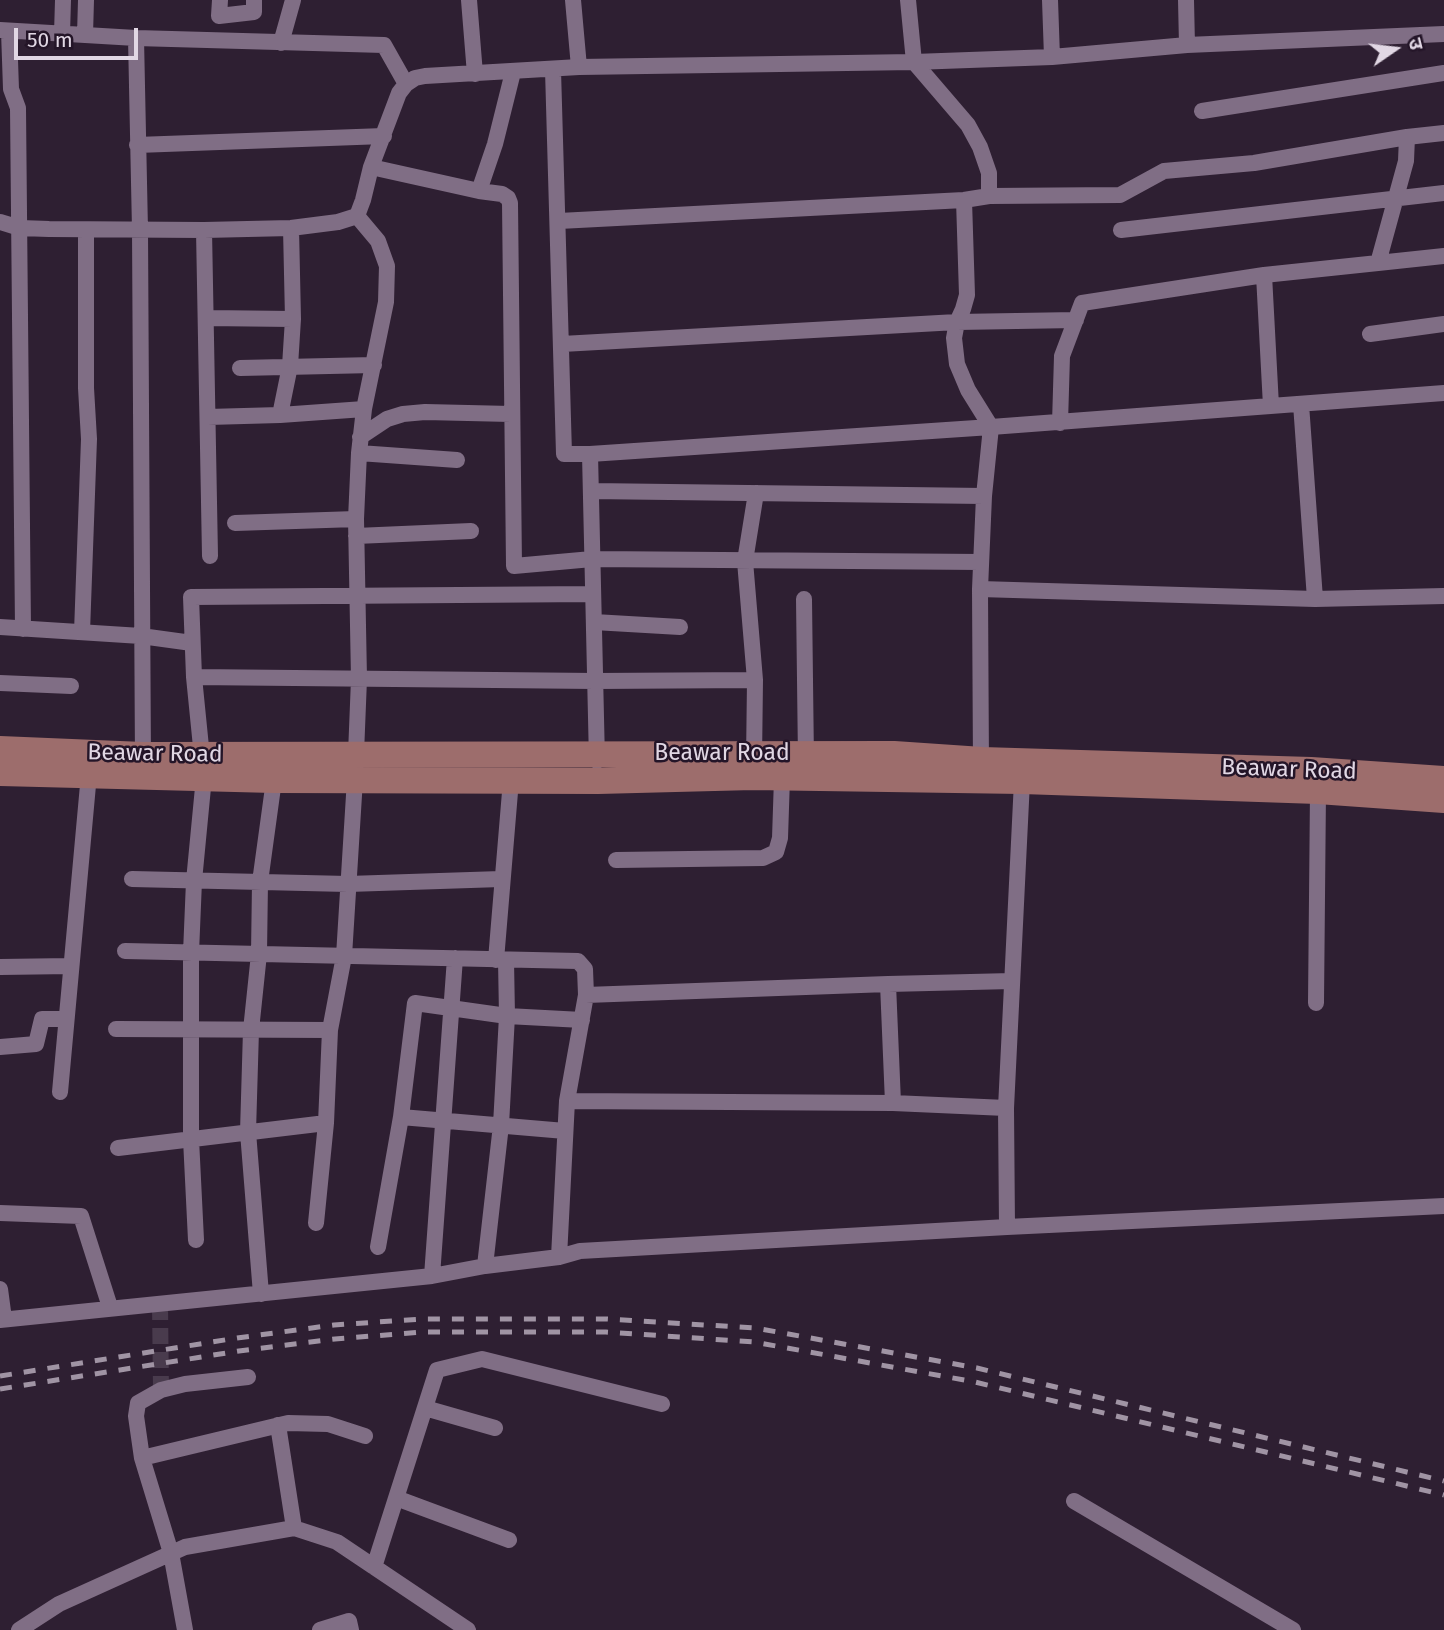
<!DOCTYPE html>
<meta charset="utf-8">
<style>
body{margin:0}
#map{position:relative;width:1444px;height:1630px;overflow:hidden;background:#2e1f32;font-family:"Fira Sans","Noto Sans Devanagari",sans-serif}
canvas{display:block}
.north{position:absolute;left:1360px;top:14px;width:70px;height:70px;-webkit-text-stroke:5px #241528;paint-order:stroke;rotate:76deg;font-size:19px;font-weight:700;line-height:28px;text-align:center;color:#e1d7e4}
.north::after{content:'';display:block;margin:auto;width:24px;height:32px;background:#e1d7e4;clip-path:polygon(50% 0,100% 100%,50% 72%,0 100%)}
.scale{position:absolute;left:14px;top:28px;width:124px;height:32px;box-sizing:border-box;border:4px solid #e1d7e4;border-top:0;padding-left:9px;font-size:21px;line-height:24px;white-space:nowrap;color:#e1d7e4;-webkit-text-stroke:5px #241528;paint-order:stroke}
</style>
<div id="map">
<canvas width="1444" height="1630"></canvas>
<div class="north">उ</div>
<div class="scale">50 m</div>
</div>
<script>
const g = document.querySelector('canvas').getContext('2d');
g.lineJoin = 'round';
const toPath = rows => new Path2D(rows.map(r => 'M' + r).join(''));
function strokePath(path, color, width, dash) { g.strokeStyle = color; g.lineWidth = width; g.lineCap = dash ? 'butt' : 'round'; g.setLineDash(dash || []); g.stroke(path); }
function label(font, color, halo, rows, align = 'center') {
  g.font = font + ' "Fira Sans",sans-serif'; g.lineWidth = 5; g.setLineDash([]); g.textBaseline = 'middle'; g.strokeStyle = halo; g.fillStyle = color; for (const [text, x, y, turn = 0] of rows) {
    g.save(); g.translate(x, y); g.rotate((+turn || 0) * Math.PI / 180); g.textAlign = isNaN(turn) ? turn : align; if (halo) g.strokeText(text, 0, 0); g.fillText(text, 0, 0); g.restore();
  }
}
strokePath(toPath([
 [160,1304,161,1390]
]), '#493b4d', 16, [16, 8]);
strokePath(toPath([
 [220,0,219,16,254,12,254,0],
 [469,0,475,74],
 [573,0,579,67],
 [908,0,914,62,968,125,980,147,989,173,989,196],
 [1050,0,1052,57],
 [1186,0,1187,45],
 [0,30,136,38,384,45,406,84],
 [9,31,11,89,18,108,23,629],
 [62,34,63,0],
 [85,35,86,0],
 [136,38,140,230,143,764],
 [281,43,293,0],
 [553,70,564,454,590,454,597,761],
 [1202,111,1444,73],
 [137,145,384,136],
 [371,167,479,191,502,194,508,198,510,203,514,566,592,559,981,562],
 [479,191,495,144,513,72],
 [559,221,964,200,989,196,1120,195,1164,171,1254,163,1407,137,1444,133],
 [0,222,20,228,49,229,204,230,291,228,338,222,357,216,363,200,371,167,399,93,406,84,415,78,425,76,579,67,914,62,1052,57,1187,45,1444,34],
 [204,230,210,556],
 [1121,230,1444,193],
 [1378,263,1444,256],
 [1264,275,1271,406],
 [206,318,293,319],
 [1370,334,1444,324],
 [562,344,957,322,1076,320],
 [240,368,374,365],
 [1301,404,1315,599],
 [280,415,290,366,293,319,291,228],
 [208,417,280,415,364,409],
 [1060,423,1062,356,1082,303,1264,275,1378,263,1406,161,1407,137],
 [360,437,387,419,403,414,425,412,511,414],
 [359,453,457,460],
 [590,454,991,427,968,390,957,364,954,338,957,322,963,309,967,295,964,200],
 [591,491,984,496],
 [235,523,356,519],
 [356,536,471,531],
 [980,589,1315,599,1444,596],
 [804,599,806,761],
 [594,622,680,627],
 [0,627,141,636,192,643],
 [82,632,89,439,86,388,86,230],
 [194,677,595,681,755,680],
 [0,683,71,686],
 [754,761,755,680,745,561,756,493],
 [981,768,980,589,984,496,991,427,1444,393],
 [616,860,763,858,776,852,780,838,782,778],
 [132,879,348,884,501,879],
 [125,951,578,961,585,969,586,995,567,1101,559,1257],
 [496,960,511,780],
 [0,967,71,966],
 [888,984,1012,981],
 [586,995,888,984,893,1103],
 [1316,1003,1318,791],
 [116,1029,330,1030],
 [0,1047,36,1044,42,1019,66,1019],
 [60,1092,89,774],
 [567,1101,893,1103,1006,1108],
 [401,1117,565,1131],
 [118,1148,326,1123],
 [0,1213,81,1216,110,1307],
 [316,1223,326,1123,330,1030,344,956,355,779,359,679,356,519,359,453,364,409,386,302,387,266,378,241,357,216],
 [1007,1227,1444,1206],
 [196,1240,191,1139,191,953,194,881,204,777,194,677,191,597,593,594],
 [378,1247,401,1117,415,1003,507,1016,582,1020],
 [485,1266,501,1125,507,1016,506,960],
 [432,1276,455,958],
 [0,1289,4,1319],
 [261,1294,248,1132,251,1030,259,954,260,882,274,780],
 [0,1320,432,1276,485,1266,559,1257,580,1251,1007,1227,1006,1108,1022,781],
 [425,1408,495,1428],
 [278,1425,294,1528],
 [142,1458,288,1423,328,1424,365,1436],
 [396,1498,509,1540],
 [1074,1501,1293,1630],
 [374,1567,437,1370,482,1359,662,1404],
 [19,1630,59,1604,185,1547,294,1528,337,1542,468,1630],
 [185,1630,171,1553,142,1458,136,1416,138,1403,161,1390,185,1384,248,1377],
 [320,1630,349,1621,351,1630]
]), '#806e85', 16);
strokePath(toPath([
 [0,749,143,755,894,754,982,760,1311,770,1444,779],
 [0,773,274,780,598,781,753,777,1022,781,1318,791,1444,800]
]), '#9d6d6c', 26);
strokePath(toPath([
 [0,1376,237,1338,334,1325,422,1319,607,1319,755,1328,977,1368,1444,1481],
 [0,1389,239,1351,335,1339,423,1332,606,1332,754,1342,975,1382,1444,1495]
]), '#a094a4', 5, [12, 12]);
label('23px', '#e1d7e4', '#241528', [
 ["Beawar Road",155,754,1],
 ["Beawar Road",722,754],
 ["Beawar Road",1289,770,2]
]);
</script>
